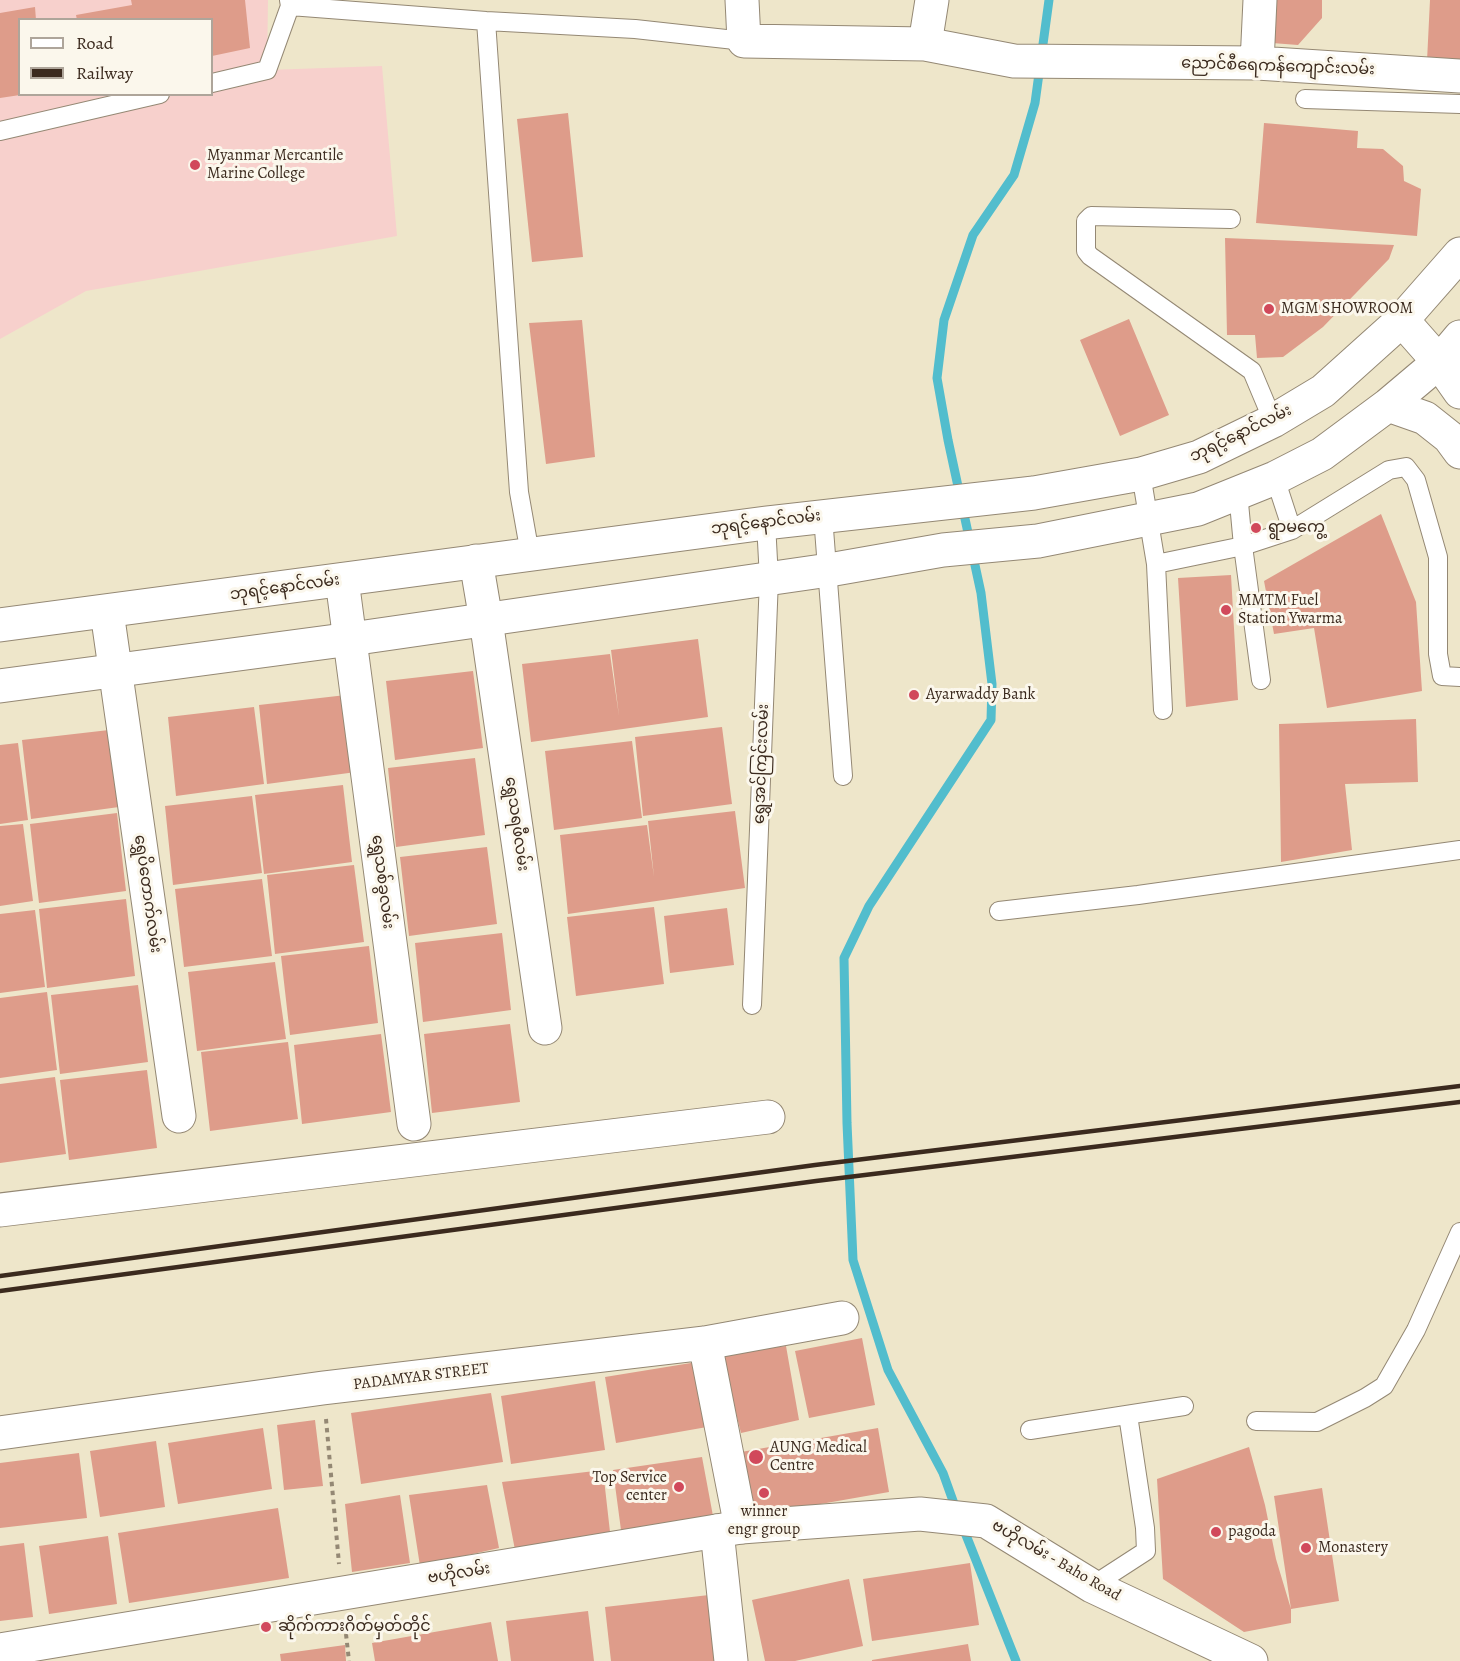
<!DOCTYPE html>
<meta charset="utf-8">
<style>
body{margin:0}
#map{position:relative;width:1460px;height:1661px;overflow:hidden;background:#eee6ca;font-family:Alegreya,serif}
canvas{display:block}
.legend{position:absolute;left:18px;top:18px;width:195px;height:78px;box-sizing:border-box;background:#fbf7ec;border:2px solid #aea59a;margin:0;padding:8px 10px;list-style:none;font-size:18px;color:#3b2a1e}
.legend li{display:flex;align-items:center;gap:12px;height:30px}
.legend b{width:30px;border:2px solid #aea59a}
</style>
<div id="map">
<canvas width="1460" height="1661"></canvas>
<ul class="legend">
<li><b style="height:8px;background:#fff"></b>Road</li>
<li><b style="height:8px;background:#3b2a1e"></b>Railway</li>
</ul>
</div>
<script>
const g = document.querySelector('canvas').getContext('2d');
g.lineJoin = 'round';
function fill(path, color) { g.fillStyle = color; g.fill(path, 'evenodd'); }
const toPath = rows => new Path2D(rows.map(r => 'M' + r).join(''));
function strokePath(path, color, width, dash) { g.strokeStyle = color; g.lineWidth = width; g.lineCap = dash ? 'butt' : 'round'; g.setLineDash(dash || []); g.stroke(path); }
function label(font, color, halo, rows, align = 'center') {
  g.font = font + ' Alegreya,"Noto Sans Myanmar",serif'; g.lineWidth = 6; g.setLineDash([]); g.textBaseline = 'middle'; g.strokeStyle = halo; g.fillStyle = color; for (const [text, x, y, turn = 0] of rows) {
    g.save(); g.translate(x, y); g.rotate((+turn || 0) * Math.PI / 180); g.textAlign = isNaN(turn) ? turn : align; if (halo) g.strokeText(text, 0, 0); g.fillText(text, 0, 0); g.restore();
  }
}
fill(toPath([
 [0,0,268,0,267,70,382,66,397,236,86,291,0,339],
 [20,20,212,20,212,94,20,94]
]), '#f7d0cc');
strokePath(toPath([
 [957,1512,943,1473,888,1370,853,1260,847,1123,844,958,869,906,991,720,992,684,981,593,948,440,937,378,944,320,973,235,1014,175,1035,103,1049,0],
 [962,1525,1016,1661]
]), '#52bdcd', 9);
fill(toPath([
 [131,0,245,0,250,48,212,56,212,20,77,20,76,15,132,5],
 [1274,0,1322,0,1322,18,1298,45,1272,43],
 [1430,0,1460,0,1460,63,1427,61],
 [35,7,36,20,20,20,20,95,0,98,0,13],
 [568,113,583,257,532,262,517,119],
 [1264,123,1358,131,1357,148,1383,149,1403,166,1404,181,1421,189,1417,236,1256,223],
 [1225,238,1394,245,1389,259,1323,327,1283,357,1257,358,1255,335,1227,335],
 [1129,319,1169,415,1120,436,1080,340],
 [582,320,595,457,546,464,529,323],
 [1381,514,1416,602,1422,691,1327,708,1314,628,1274,634,1264,581],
 [1231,575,1238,700,1186,707,1178,578],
 [698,639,708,717,531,742,522,664,610,654,619,716,611,650],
 [473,671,483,748,395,760,386,681],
 [346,695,356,772,267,784,259,705],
 [254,707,264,784,176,796,168,717],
 [1416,719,1418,782,1345,784,1352,850,1281,862,1279,724],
 [722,727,732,804,643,816,635,737],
 [109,730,119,807,31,819,22,740],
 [632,741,642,818,554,830,545,751],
 [18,743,28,820,0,824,0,745],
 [475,758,485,835,396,847,388,768],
 [343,785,352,862,264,874,255,795],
 [252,796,262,873,173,885,165,806],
 [735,811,745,888,568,914,560,835,647,825,654,877,648,821],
 [117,813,126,891,39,903,30,824],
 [23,824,33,901,0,906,0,826],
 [487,847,497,924,409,936,400,857],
 [354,865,364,942,275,954,267,875],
 [262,879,272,956,184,967,175,889],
 [126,899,135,976,47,988,39,909],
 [654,907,664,984,576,996,567,917],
 [727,908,734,965,670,973,664,916],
 [35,910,45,987,0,993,0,914],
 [502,933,511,1010,423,1022,415,943],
 [369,946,378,1023,290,1035,281,956],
 [275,962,286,1039,197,1051,188,972],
 [138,985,148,1062,60,1074,51,995],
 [47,992,57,1070,0,1078,0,998],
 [510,1024,520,1102,432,1113,424,1034],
 [381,1034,391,1112,302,1124,294,1045],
 [288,1042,298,1119,210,1131,201,1052],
 [147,1070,157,1148,69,1160,60,1080],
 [55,1077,66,1154,0,1163,0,1084],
 [862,1338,875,1405,809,1418,795,1351],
 [786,1346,799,1420,741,1433,721,1354],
 [697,1362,707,1427,616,1443,605,1377],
 [595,1381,605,1450,511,1464,501,1396],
 [491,1393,503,1462,361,1484,351,1413],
 [315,1420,323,1486,284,1490,277,1425],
 [263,1428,272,1489,178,1504,168,1443],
 [878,1428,889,1492,752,1516,741,1452],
 [156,1441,165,1507,100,1517,90,1451],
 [1249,1447,1265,1505,1276,1559,1291,1609,1291,1623,1244,1632,1163,1579,1157,1479],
 [79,1453,87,1518,0,1528,0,1463],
 [702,1457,713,1516,621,1530,613,1470],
 [603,1470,610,1532,515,1550,502,1482],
 [487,1485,499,1548,420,1566,409,1495],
 [1322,1488,1339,1601,1291,1609,1274,1496],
 [400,1495,410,1563,352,1572,345,1504],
 [278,1508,289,1578,129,1603,118,1533],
 [108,1536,117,1604,49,1614,39,1546],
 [24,1543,33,1617,0,1621,0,1546],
 [970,1563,979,1625,872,1641,863,1579],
 [849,1579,863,1646,795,1661,765,1661,752,1600],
 [709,1595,717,1661,611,1661,605,1607],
 [588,1611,594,1661,511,1661,506,1621],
 [491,1622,498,1661,375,1661,372,1643],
 [968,1644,971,1661,872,1661,872,1660],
 [345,1645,346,1661,281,1661,280,1654]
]), '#de9c8a');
const lane = toPath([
 [290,6,486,21,635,29,744,41],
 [486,21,519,492,530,554],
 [212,83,267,70,290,6,289,0],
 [1305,99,1460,104],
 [0,131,160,94],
 [1231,219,1091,216,1086,221,1086,251,1090,256,1252,371,1273,421],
 [1141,474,1156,564,1163,710],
 [1275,478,1292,530],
 [1238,492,1243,546,1261,680],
 [823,516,843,776],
 [1156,564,1243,546,1292,530,1389,470,1406,467,1416,480,1438,557,1438,654,1442,676,1460,677],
 [999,911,1138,895,1460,850],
 [752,1005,769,579,766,523],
 [1256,1421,1317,1422,1365,1398,1384,1386,1416,1330,1460,1232],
 [1030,1430,1184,1406],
 [1092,1586,1146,1551,1145,1528,1128,1415]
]);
const street = toPath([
 [742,0,744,41,925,44,1014,61,1257,63,1460,76],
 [925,44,932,0],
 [1257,63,1260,0],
 [476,561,486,620,545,1028],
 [342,580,414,1124],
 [107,612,179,1116],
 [0,1210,768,1117],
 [705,1343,741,1527],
 [0,1433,323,1388,705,1343,842,1318],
 [717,1531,731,1661]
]);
const secondary = toPath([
 [1402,320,1439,362,1460,392],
 [0,1650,741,1527,920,1514,986,1521,1092,1586,1251,1661]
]);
const primary = toPath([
 [1388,405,1425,418,1449,437,1460,452],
 [0,625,766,523,1034,493,1141,474,1199,457,1273,421,1323,391,1402,320,1460,254],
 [0,686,351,639,829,570,943,550,1038,541,1198,509,1275,478,1322,454,1388,405,1439,362,1460,337]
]);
strokePath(lane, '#948874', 20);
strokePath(street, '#948874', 35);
strokePath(secondary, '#948874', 35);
strokePath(primary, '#948874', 35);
strokePath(toPath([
 [326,1419,339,1564],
 [345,1625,349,1661]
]), '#948874', 4, [4.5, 4.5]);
strokePath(lane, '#fff', 18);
strokePath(street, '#fff', 33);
strokePath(secondary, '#fff', 33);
strokePath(primary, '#fff', 33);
strokePath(toPath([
 [0,1276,815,1165,1460,1086],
 [0,1291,816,1181,1460,1102]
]), '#3b2a1e', 4.5);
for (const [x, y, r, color] of [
 [195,165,6,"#d1495b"],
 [1269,309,6,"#d1495b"],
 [1256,528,6,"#d1495b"],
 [1226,610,6,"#d1495b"],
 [914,695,6,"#d1495b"],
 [756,1457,8,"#d1495b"],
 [679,1487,6,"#d1495b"],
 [764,1493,6,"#d1495b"],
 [1216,1532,6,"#d1495b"],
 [1306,1548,6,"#d1495b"],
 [266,1627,6,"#d1495b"]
]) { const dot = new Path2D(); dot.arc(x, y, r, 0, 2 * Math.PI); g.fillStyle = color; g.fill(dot); strokePath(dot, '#fbf7ec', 2); }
label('16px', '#3b2a1e', '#fbf7ec', [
 ["ညောင်စီရေကန်ကျောင်းလမ်း",1278,67,2],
 ["ဘုရင့်နောင်လမ်း",1241,434,-26],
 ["ဘုရင့်နောင်လမ်း",766,523,-7],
 ["ဘုရင့်နောင်လမ်း",285,588,-8],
 ["ရွှေအင်ကြင်းလမ်း",762,764,-88],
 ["ရွှေသရဖီလမ်း",516,824,82],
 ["ရွှေသစ်ခွလမ်း",382,882,83],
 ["ရွှေပိတောက်လမ်း",147,894,82],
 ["PADAMYAR STREET",421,1377,-7],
 ["ဗဟိုလမ်း - Baho Road",1056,1561,30],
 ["ဗဟိုလမ်း",459,1574,-9]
]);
label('16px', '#3b2a1e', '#fbf7ec', [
 ["Myanmar Mercantile",207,156],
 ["Marine College",207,174],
 ["MGM SHOWROOM",1281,309],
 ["ရွာမကွေ့",1268,528],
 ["MMTM Fuel",1238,601],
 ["Station Ywarma",1238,619],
 ["Ayarwaddy Bank",926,695],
 ["AUNG Medical",770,1448],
 ["Centre",770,1466],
 ["Top Service",667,1478,"right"],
 ["center",667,1496,"right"],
 ["winner",764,1512,"center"],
 ["engr group",764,1530,"center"],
 ["pagoda",1228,1532],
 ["Monastery",1318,1548],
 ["ဆိုက်ကားဂိတ်မှတ်တိုင်",278,1627]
], 'left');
</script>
